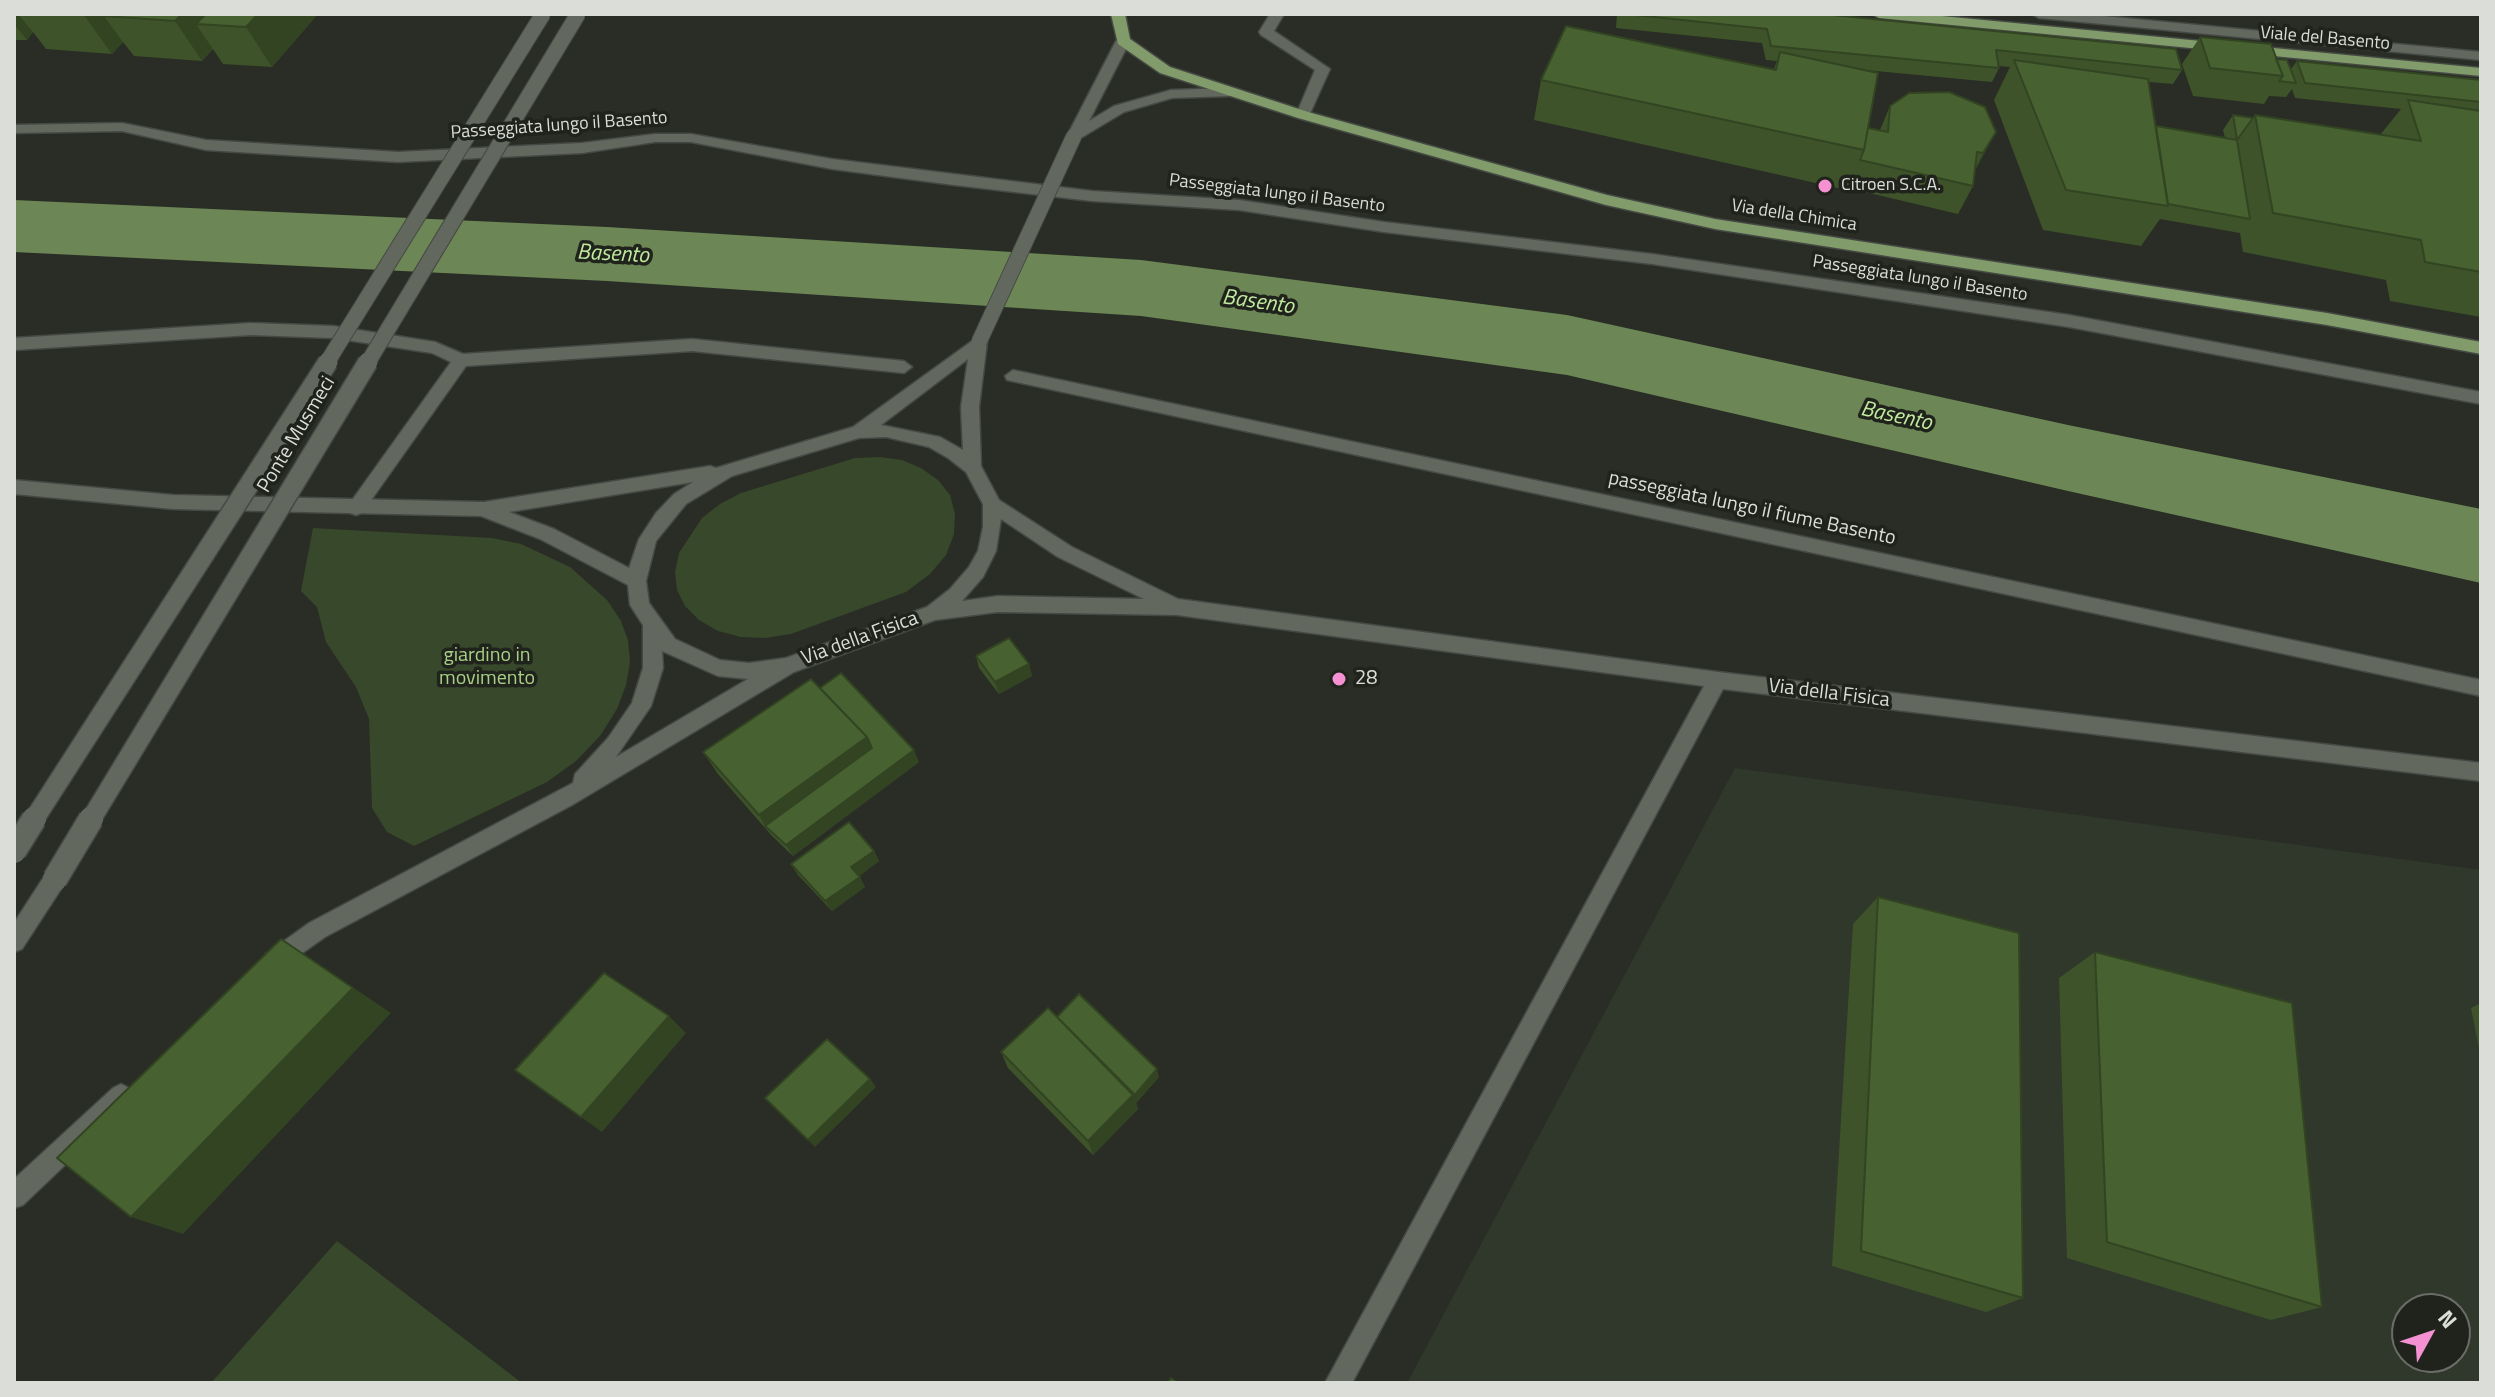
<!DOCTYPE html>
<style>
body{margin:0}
#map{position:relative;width:2495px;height:1397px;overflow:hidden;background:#292d25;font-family:"Titillium Web",sans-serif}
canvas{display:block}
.frame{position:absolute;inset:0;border:16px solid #daddd8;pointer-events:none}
.north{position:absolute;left:2391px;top:1293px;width:80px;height:80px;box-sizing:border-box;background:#1f231c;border:2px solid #6a6d67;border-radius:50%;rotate:50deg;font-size:22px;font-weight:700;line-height:32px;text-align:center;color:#daddd8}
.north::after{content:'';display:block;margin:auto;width:28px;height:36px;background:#f591d2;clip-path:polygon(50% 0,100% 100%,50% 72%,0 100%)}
</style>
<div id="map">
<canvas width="2495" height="1397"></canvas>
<div class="frame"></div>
<div class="north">N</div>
</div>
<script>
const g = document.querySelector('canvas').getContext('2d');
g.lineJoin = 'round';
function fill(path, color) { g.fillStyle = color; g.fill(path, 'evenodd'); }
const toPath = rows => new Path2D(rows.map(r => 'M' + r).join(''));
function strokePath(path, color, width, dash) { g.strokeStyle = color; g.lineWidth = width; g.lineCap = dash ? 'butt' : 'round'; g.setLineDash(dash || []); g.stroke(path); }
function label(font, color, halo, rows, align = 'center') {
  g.font = font + ' "Titillium Web",sans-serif'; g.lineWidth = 7; g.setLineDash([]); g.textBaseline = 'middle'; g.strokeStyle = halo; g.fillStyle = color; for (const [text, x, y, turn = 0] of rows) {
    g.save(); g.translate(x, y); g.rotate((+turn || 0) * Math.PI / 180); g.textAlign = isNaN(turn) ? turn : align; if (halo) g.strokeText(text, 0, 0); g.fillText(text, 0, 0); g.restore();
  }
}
fill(toPath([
 [1735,768,2481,870,2481,1383,1407,1383],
 [2407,1309,2455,1309,2455,1357,2407,1357]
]), '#30382b');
fill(toPath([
 [879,457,902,460,921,468,938,480,950,495,955,514,954,534,946,555,930,574,906,592,791,634,765,638,741,637,718,631,699,620,685,606,677,590,675,572,679,553,702,518,720,504,741,493,855,458],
 [313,528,492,538,521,544,570,567,607,600,621,621,628,640,630,662,626,685,617,709,600,736,576,761,547,782,414,846,387,832,372,808,369,719,356,687,326,642,317,607,301,591],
 [337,1241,522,1383,211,1383]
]), '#38482b');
fill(toPath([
 [14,200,607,227,1141,260,1567,315,2068,425,2481,509,2481,583,2068,491,1567,375,1141,316,607,281,14,252,14,200]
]), '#6c8755');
const lane = toPath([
 [1270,14,1284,14,1274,31,1330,69,1308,118,1303,119,1296,115,1315,70,1261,35,1259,32,1270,14],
 [2032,14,2082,14,2481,52,2481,60,2039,18,2032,14]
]);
const street = toPath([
 [122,123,206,140,398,152,582,143,655,134,691,134,832,159,1092,191,1239,200,1384,222,1652,254,2069,315,2481,392,2481,404,2069,327,1652,264,1384,232,1239,210,1092,201,954,185,832,169,691,142,655,142,582,153,398,162,206,150,122,131,14,133,14,125,122,123],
 [251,323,333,326,435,342,463,354,692,339,904,361,912,367,904,373,692,351,466,366,362,513,356,515,350,513,347,508,350,503,451,362,432,353,333,338,251,335,14,350,14,338,251,323],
 [1013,370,2481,680,2481,696,1007,380,1005,376,1013,370]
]);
const secondary = toPath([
 [1123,37,1130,41,1089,121,1114,106,1171,90,1230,88,1237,92,1230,96,1172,98,1124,112,1079,139,1069,139,1067,136,1116,41,1123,37],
 [979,336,987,342,979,407,981,466,999,500,1072,547,1178,599,1718,672,2481,763,2481,781,1723,689,1352,1383,1325,1383,1704,686,1177,615,998,612,935,620,794,672,572,805,325,937,274,973,266,970,263,962,266,954,309,923,573,783,575,774,608,738,632,703,643,668,643,625,630,605,628,585,540,539,481,516,173,509,14,494,14,480,173,495,484,502,710,466,716,468,853,427,979,336],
 [968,359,961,407,963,450,940,437,881,425,968,359],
 [886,437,929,447,948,458,966,472,983,504,983,527,978,551,969,567,950,589,927,607,786,658,749,663,720,660,675,639,649,603,646,581,656,541,686,504,732,476,859,438,886,437],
 [693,482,674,494,656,513,639,539,629,568,554,529,509,512,693,482],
 [1001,519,1058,557,1144,599,998,596,962,601,983,577,996,551,1001,519],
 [662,651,718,676,748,679,616,757,651,706,663,668,662,651],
 [55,869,63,872,66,879,63,886,22,949,14,952,14,923,47,872,55,869],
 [121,1084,129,1088,133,1096,129,1104,23,1205,14,1208,14,1179,113,1088,121,1084]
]);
const primary = toPath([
 [1111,14,1125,14,1130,39,1170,67,1308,112,1607,195,1715,219,2327,313,2481,342,2481,354,2327,325,1715,229,1606,205,1298,118,1160,73,1118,44,1111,14],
 [1872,14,1921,14,2481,68,2481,76,1879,18,1872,14]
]);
strokePath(lane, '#454943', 3);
strokePath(street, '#454943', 3);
strokePath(secondary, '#454943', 3);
strokePath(primary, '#454943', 3);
fill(lane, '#63685f');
fill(street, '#63685f');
fill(secondary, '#63685f');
fill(primary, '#819c6a');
const secondaryBridgeFar2 = toPath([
 [979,342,1074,136],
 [326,364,543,14],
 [367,364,578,14]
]);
const secondaryBridgeFar1 = toPath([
 [33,821,328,362],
 [90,821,368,362]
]);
const secondaryBridge = toPath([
 [14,851,34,819],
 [55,879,91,819]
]);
strokePath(secondaryBridgeFar2, '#454943', 17, []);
strokePath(secondaryBridgeFar1, '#454943', 22, []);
strokePath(secondaryBridge, '#454943', 27, []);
strokePath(secondaryBridgeFar2, '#63685f', 15);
strokePath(secondaryBridgeFar1, '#63685f', 19);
strokePath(secondaryBridge, '#63685f', 24);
fill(toPath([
 [14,14,318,14,272,67,223,64,213,49,202,61,134,56,123,42,112,54,46,49,33,32,27,40,14,40],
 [1617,14,1822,14,2182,70,2173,84,2149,82,2156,126,2225,138,2223,130,2233,115,2253,118,2255,115,2380,135,2401,109,2295,98,2292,89,2286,97,2269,96,2264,104,2193,96,2182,64,2200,37,2276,59,2291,69,2297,61,2481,80,2481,317,2390,301,2386,280,2243,252,2240,233,2160,219,2141,246,2043,230,1994,100,2010,67,1999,66,1999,68,1992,82,1865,70,1868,128,1880,130,1890,106,1996,132,1974,172,1973,186,1958,214,1848,188,1847,190,1534,120,1541,80,1774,69,1777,61,1766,60,1762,43,1616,28],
 [976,656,1029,664,1032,676,999,694,979,668],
 [820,688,919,762,793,856,772,836,718,774,703,752],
 [874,851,879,861,859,876,865,887,832,911,798,875,791,864],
 [1878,897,2023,1298,1986,1312,1832,1266,1853,924],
 [2095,952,2322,1307,2271,1320,2067,1258,2059,978],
 [2481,1003,2481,1058,2471,1008],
 [1057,1017,1159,1077,1136,1103,1138,1109,1093,1155,1008,1068,1001,1052]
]), '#3e532a');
fill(toPath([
 [14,14,18,14,33,32,27,40,14,24],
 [83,14,151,14,104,16,123,42,112,54],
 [182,14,246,14,196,24,213,49,202,61,175,21],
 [258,14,318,14,272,67,246,27],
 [1996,132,1981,160,1969,181,1983,153],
 [1029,664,1032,676,999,694,995,682],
 [867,737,877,760,765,826,759,815],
 [914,750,919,762,793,856,786,845],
 [874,851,879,861,857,878,851,867],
 [860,877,865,887,832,911,825,901],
 [281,939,391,1013,183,1234,131,1217],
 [669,1016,686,1033,602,1132,581,1117],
 [1157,1069,1159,1077,1136,1103,1138,1109,1093,1155,1088,1141],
 [870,1079,876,1087,815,1147,808,1140]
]), '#324422');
const building = toPath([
 [107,14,182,14,175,21,104,16,107,14],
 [206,14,258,14,246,27,196,24,206,14],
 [1626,14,1822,14,2176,49,2182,70,1996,50,1999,68,1771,46,1767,29,1626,14],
 [1566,26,1776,70,1780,52,1878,73,1864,150,1541,80,1566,26],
 [2200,37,2271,44,2283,76,2210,68,2200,37],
 [2276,59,2287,60,2296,83,2279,81,2283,76,2276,59],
 [2014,60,2148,79,2168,206,2066,190,2014,60],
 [2297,61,2481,80,2481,102,2305,83,2297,61],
 [1949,92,1985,107,1996,132,1983,153,1977,152,1973,186,1860,160,1864,150,1868,128,1888,132,1890,106,1909,93,1949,92],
 [2408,100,2481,111,2481,272,2425,262,2421,240,2273,213,2255,115,2421,141,2408,100],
 [2233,115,2253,118,2237,140,2233,115],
 [2156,126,2237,140,2250,219,2168,204,2156,126],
 [1009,638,1029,664,995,682,976,656,1009,638],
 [841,673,914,750,786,845,765,826,872,748,867,737,820,688,841,673],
 [811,679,867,737,759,815,703,752,811,679],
 [849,822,874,851,851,867,860,877,825,901,791,864,849,822],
 [1878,897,2019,933,2023,1298,1861,1251,1878,897],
 [281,939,353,988,131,1217,57,1158,281,939],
 [2095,952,2292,1003,2322,1307,2107,1242,2095,952],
 [604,973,669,1016,581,1117,515,1070,604,973],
 [1079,994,1157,1069,1134,1096,1057,1017,1079,994],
 [1048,1008,1134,1094,1088,1141,1001,1052,1048,1008],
 [827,1039,870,1079,808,1140,765,1098,827,1039],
 [1171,1378,1178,1383,1168,1383,1171,1378]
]);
fill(building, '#486131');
strokePath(building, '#324422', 2);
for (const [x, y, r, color] of [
 [1825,186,8,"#f591d2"],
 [1339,679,8,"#f591d2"]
]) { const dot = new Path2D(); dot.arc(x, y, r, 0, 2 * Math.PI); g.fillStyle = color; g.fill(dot); strokePath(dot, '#1f231c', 3); }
label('18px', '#daddd8', '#1f231c', [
 ["Viale del Basento",2325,39,5],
 ["Passeggiata lungo il Basento",559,126,-4],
 ["Passeggiata lungo il Basento",1277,194,7],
 ["Via della Chimica",1794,216,9],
 ["Passeggiata lungo il Basento",1920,279,9]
]);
label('18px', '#daddd8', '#1f231c', [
 ["Citroen S.C.A.",1841,186]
], 'left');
label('20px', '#daddd8', '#1f231c', [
 ["Ponte Musmeci",297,435,-59],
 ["passeggiata lungo il fiume Basento",1752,509,12],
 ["Via della Fisica",860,639,-20],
 ["Via della Fisica",1829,694,7]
]);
label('20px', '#a7cf85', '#1f231c', [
 ["giardino in",487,656],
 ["movimento",487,679]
]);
label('20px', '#daddd8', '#1f231c', [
 ["28",1355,679]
], 'left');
label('italic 22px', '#c1ea9f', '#1f231c', [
 ["Basento",613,255,3],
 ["Basento",1258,303,8],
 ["Basento",1896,417,12]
]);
</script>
